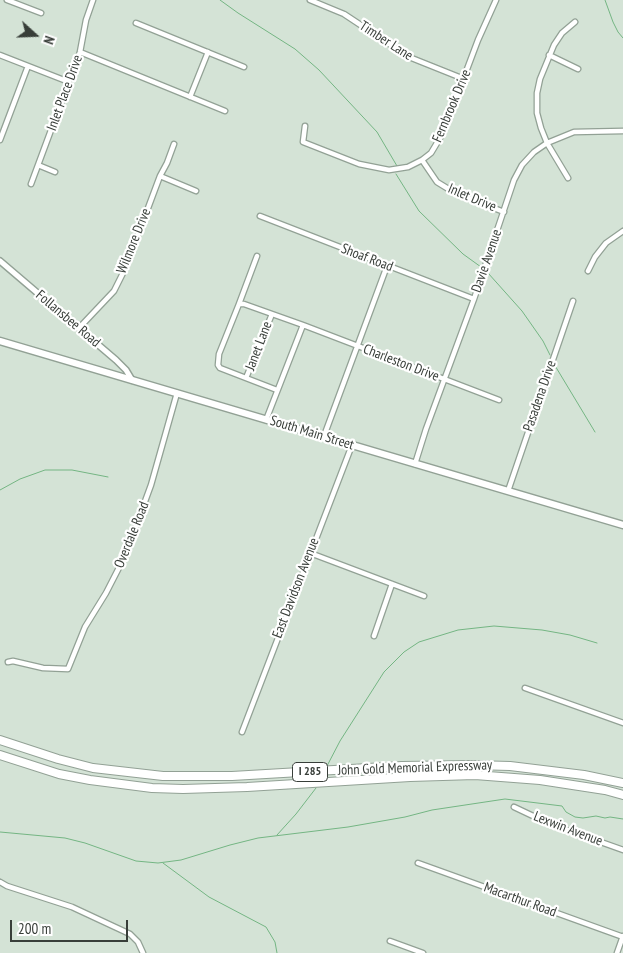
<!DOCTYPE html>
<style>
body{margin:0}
#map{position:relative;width:623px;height:953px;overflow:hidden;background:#d4e3d6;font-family:"PT Sans Narrow",sans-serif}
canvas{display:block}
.north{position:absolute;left:10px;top:10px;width:50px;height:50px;-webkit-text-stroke:4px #fff;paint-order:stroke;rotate:110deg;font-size:14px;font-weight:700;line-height:20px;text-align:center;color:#383e39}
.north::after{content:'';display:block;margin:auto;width:18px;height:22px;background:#383e39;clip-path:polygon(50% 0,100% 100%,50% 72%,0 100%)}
.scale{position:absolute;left:10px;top:920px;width:118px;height:22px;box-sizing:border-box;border:2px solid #383e39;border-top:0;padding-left:6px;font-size:15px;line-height:18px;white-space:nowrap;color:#383e39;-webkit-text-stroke:4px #fff;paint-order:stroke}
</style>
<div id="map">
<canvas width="623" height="953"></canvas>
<div class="north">N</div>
<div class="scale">200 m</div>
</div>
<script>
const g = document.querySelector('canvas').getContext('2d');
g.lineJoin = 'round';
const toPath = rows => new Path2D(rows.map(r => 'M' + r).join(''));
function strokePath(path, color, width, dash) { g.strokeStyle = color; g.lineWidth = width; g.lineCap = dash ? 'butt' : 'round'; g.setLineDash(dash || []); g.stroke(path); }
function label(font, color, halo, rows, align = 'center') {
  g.font = font + ' "PT Sans Narrow",sans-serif'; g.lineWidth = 4.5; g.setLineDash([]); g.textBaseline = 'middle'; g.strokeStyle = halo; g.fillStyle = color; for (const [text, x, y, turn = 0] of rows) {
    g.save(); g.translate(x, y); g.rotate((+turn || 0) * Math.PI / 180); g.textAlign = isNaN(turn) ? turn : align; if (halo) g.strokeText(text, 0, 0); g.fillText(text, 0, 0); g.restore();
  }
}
strokePath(toPath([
 [220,0,238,13,295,49,319,70,377,132,397,166],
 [605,0,613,22,618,32,623,38],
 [396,174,419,211,463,254,481,267],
 [488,273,522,311,543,341,550,355],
 [554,364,595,432],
 [0,490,20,479,45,470,72,470,108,477],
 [327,766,340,741,384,672,404,652,419,642,458,630,494,626,542,630,570,635,597,643],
 [0,832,65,838,85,843,136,861,158,863,181,860,230,845,258,838,348,827,405,817,432,810,505,799,562,806,566,812,575,817,583,818,596,816,605,818,610,817,623,819],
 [277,835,296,814,316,788],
 [163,863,209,897,266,927,275,942,277,953]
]), '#74b583', 1);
const minor = toPath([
 [7,0,41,13],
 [310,0,344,14,409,57,464,79],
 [136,23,244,67],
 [80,52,225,111],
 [0,55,69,82],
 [549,55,578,69],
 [190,97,208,52],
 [305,126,303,142,359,164,389,170,408,167,422,160,431,153,443,133,478,40,496,0],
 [0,140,28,66],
 [422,160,437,182,455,193,504,212],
 [38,165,55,172],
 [160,176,196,191],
 [568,178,547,143,541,128,537,113,537,93,540,79,554,45,562,33,575,22],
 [31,184,80,52,86,20,93,0],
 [260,216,474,299],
 [588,271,595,257,606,243,623,231],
 [239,304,257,256],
 [79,328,114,291,126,267,160,176,167,163,174,144],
 [246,378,272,314],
 [277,390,220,368,218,365,219,354,239,304,244,304,303,325,499,400],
 [266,420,303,325],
 [324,436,387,266],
 [415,464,426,429,474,299,514,180,522,165,534,152,547,143,574,132,623,131],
 [508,491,573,301],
 [310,553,424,596],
 [374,636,392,584],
 [8,662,13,661,43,668,68,669,85,627,106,593,125,556,151,485,177,393],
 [525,688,623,723],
 [242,732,352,445],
 [514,807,550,824,623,850],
 [418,863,623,937],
 [0,882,7,886,72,907,130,934,138,942,143,953],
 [390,941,423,953],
 [617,953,623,936]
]);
const tertiary = toPath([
 [0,261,116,360,126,370,132,380]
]);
const primary = toPath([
 [0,341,623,525]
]);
const motorway = toPath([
 [0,740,58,759,93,768,163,776,232,776,402,766,473,765,510,766,584,775,623,783],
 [0,755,59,774,90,780,152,788,183,789,247,787,410,777,475,775,540,780,605,790,623,795]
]);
strokePath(minor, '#92a195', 7);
strokePath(tertiary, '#92a195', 8);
strokePath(primary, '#92a195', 9);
strokePath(motorway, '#92a195', 10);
strokePath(minor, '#fff', 4.5);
strokePath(tertiary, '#fff', 5);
strokePath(primary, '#fff', 6);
strokePath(motorway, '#fff', 8);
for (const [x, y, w] of [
 [310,772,35]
]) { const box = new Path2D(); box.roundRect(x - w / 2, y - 9.5, w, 19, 4); g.fillStyle = '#fff'; g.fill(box); strokePath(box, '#383e39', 1); }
label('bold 12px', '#383e39', null, [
 ["I 285",310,772]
]);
label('14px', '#383e39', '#fff', [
 ["Timber Lane",386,41,33],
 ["Inlet Place Drive",65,93,-70],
 ["Fernbrook Drive",452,106,-67],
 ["Inlet Drive",472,198,23],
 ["Wilmore Drive",134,241,-68],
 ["Shoaf Road",367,258,21],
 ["Davie Avenue",487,261,-71],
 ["Follansbee Road",68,319,40],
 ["Janet Lane",259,346,-69],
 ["Charleston Drive",401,363,21],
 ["Pasadena Drive",540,396,-71],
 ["South Main Street",312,433,17],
 ["Overdale Road",132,535,-68],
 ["East Davidson Avenue",296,588,-69],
 ["John Gold Memorial Expressway",415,768,-2],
 ["Lexwin Avenue",568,829,21],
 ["Macarthur Road",520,900,20]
]);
</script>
